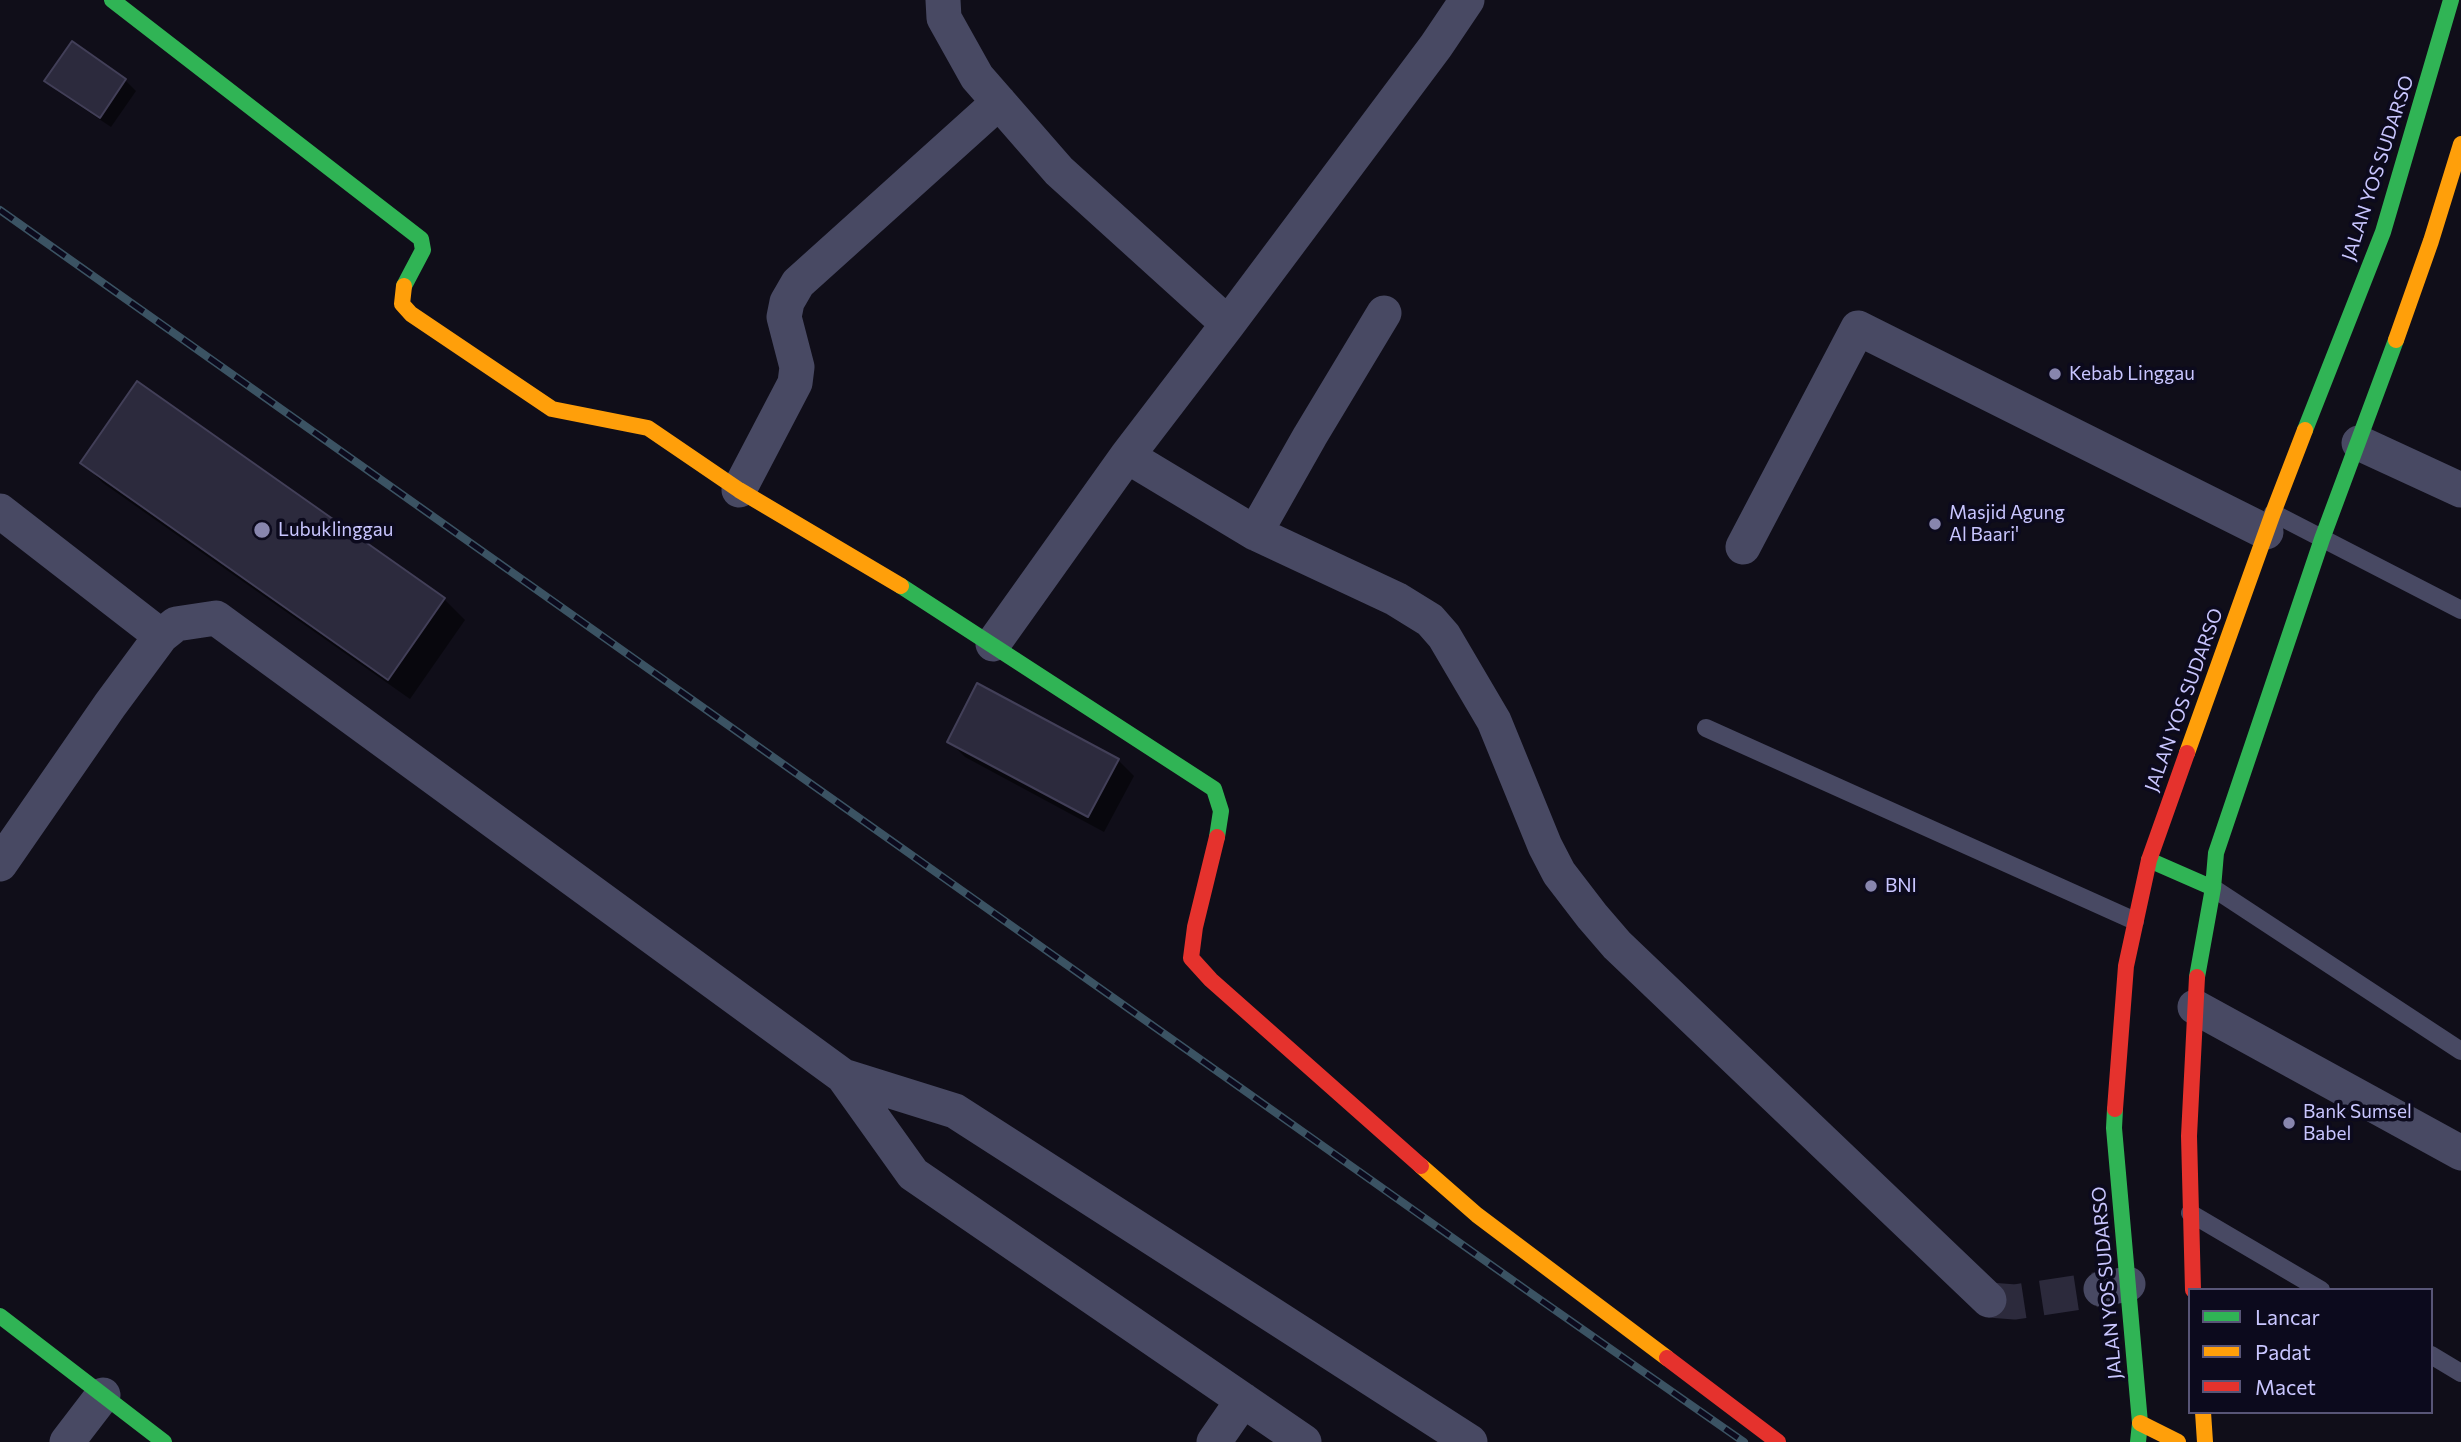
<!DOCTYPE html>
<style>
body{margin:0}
#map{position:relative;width:2461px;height:1442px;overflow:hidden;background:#100e19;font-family:Commissioner,sans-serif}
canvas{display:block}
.legend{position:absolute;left:2188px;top:1288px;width:245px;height:126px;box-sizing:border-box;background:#0c0a1d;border:2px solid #585577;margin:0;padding:9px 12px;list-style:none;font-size:21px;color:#c9c6ff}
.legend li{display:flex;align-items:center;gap:14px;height:35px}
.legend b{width:35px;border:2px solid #585577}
</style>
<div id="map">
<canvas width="2461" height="1442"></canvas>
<ul class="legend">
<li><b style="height:9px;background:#30b455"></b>Lancar</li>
<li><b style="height:9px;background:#ff9f0a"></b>Padat</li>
<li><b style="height:9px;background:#e5322d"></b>Macet</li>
</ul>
</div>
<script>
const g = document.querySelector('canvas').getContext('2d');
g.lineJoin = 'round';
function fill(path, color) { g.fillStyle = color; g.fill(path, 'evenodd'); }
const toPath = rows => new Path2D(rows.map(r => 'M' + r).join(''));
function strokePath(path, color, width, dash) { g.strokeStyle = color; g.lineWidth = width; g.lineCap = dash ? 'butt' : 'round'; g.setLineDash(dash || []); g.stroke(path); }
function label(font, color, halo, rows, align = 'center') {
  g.font = font + ' Commissioner,sans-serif'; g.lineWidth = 7; g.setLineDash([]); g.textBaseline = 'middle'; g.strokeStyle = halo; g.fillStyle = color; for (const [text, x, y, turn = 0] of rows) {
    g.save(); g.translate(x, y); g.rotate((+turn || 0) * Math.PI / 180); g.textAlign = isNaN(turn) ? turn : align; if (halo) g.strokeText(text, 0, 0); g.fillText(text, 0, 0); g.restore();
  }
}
fill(toPath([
 [72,44,125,80,136,91,111,127,57,91,47,80],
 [82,462,444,599,465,620,410,699,103,483],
 [949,741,1118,760,1134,776,1104,832,965,757]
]), '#0007');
const building = toPath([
 [72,41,126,79,100,118,44,81,72,41],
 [137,381,445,598,388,680,80,463,137,381],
 [977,683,1119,759,1088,817,947,742,977,683]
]);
fill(building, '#2c2a3d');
strokePath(building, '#423f58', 2);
strokePath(toPath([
 [1989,1300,2015,1302,2101,1289]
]), '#2c2a3c', 35, [35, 18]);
strokePath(toPath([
 [2273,513,2461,610],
 [1706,728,2135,921],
 [2213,888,2461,1051],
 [2190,1213,2321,1290],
 [2431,1355,2461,1373]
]), '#484963', 18);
strokePath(toPath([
 [943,0,944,18,977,77,1059,171,1228,324],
 [2359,443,2461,490],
 [1127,456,1255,533,1396,599,1430,620,1444,636,1494,721,1545,846,1559,873,1592,916,1617,945,1989,1300],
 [739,490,795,383,797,367,784,317,787,302,798,283,999,102],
 [0,511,161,636],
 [1255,533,1310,436,1384,313],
 [1743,547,1858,328,2266,532],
 [993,644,1127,456,1228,324,1436,46,1467,0],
 [0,864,110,705,161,636,176,624,216,618,843,1076,913,1174,1304,1442],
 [2195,1007,2461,1153],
 [843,1076,955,1111,1470,1442],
 [2101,1289,2128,1284],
 [67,1442,103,1395],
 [1214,1442,1243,1400]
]), '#484963', 35);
strokePath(toPath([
 [112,0,421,239,423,250,404,286],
 [2305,430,2383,232,2451,0],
 [901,586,1214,789,1221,811,1217,837],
 [2149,860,2213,888],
 [2197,977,2213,888,2216,853,2322,539,2396,340],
 [2115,1109,2114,1128,2140,1423,2138,1442],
 [0,1316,164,1442]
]), '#30b455', 16);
strokePath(toPath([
 [404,286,402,304,411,314,552,409,648,428,739,490,901,586],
 [2396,340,2431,241,2461,144],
 [2187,753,2273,513,2305,430],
 [1421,1166,1477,1215,1667,1358],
 [2203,1412,2205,1442],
 [2140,1423,2178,1442]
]), '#ff9f0a', 16);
strokePath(toPath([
 [1217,837,1195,927,1191,958,1211,980,1421,1166],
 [2115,1109,2126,966,2149,860,2187,753],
 [2193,1290,2189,1136,2197,977],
 [1667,1358,1778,1442]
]), '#e5322d', 16);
const rail = toPath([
 [0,210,1532,1294,1744,1442]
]);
strokePath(rail, '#3b5363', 8);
strokePath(rail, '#0c0a1d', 5, [16]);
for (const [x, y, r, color] of [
 [2055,374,7,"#8886ae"],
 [1935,524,7,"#8886ae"],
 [262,530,9,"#8886ae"],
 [1871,886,7,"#8886ae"],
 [2289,1123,7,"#8886ae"]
]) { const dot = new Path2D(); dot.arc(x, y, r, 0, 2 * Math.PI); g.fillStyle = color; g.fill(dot); strokePath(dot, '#0c0a1d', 2.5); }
label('19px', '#c9c6ff', '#0c0a1d', [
 ["JALAN YOS SUDARSO",2378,168,-72],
 ["JALAN YOS SUDARSO",2184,700,-70],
 ["JALAN YOS SUDARSO",2107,1283,-95]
]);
label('19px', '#c9c6ff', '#0c0a1d', [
 ["Kebab Linggau",2069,374],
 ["Masjid Agung",1949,513],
 ["Al Baari'",1949,535],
 ["Lubuklinggau",278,530],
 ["BNI",1885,886],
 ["Bank Sumsel",2303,1112],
 ["Babel",2303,1134]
], 'left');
</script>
